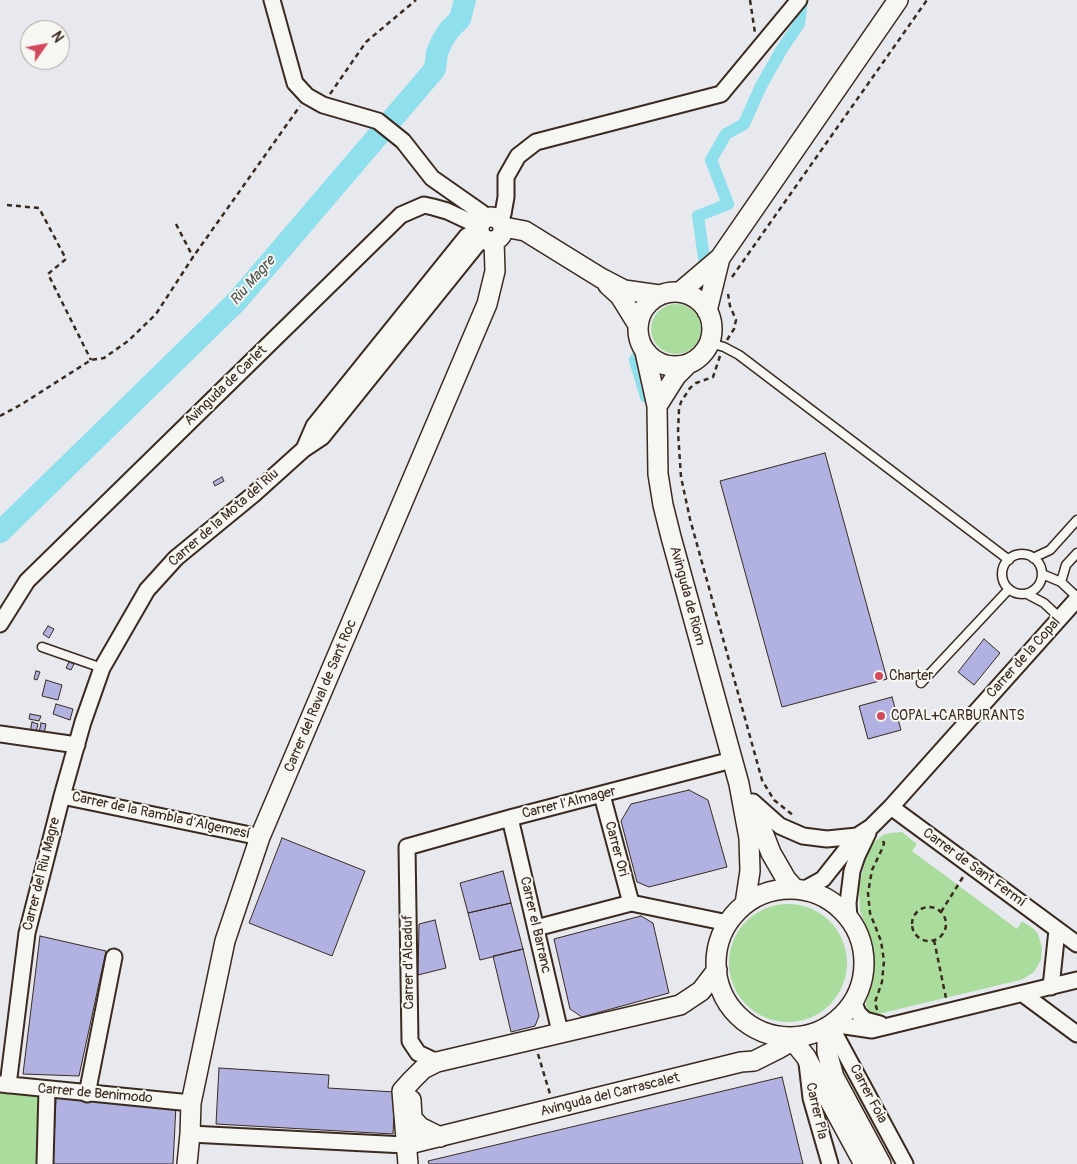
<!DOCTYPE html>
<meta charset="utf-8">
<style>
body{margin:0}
#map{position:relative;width:1077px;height:1164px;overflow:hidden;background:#e8e8ef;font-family:Pangolin,sans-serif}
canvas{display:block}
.north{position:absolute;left:20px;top:20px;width:50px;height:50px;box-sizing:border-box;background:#f6f6f2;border:1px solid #aba49d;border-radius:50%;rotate:57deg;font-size:14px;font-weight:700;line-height:20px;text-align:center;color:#3b2a1e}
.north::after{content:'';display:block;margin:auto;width:18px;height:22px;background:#d1495b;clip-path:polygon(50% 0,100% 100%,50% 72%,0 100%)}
</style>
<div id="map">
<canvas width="1077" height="1164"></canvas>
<div class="north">N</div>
</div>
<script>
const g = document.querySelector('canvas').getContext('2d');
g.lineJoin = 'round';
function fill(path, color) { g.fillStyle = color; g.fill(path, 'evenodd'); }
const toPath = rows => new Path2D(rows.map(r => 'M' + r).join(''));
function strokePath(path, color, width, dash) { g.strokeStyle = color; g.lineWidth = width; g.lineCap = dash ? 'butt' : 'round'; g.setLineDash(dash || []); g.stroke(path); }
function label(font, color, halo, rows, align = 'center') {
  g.font = font + ' Pangolin,sans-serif'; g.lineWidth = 4; g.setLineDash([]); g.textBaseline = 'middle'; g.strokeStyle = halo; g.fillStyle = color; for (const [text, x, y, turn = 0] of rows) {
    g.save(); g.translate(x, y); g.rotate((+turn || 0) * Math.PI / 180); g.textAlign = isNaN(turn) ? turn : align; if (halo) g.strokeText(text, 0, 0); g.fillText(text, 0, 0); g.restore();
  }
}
fill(toPath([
 '651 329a25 25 0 1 1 50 0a25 25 0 1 1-50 0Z',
 [902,832,917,844,912,851,1017,929,1022,921,1034,929,1038,934,1042,947,1041,960,1034,972,1023,979,1016,981,874,1015,870,1013,866,1006,866,1002,872,986,874,964,871,940,860,911,859,887,862,874,867,854,873,843,883,835,889,833],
 '729 963a59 59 0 1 1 118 0a59 59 0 1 1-118 0Z',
 [0,1093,41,1095,37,1164,0,1164]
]), '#aadc9d');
strokePath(toPath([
 [704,258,698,216,728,204,711,160,726,134,744,124,761,86,782,49,799,24,802,0],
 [637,357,635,360,646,397]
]), '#8fdfec', 12);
strokePath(toPath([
 [0,532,237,301,435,69,437,53,442,41,450,29,460,19,465,0]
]), '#8fdfec', 22);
const building = toPath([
 [825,453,887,679,782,707,720,481,825,453],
 [222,477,224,481,215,486,213,482,222,477],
 [48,626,54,629,49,638,43,634,48,626],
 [984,639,1000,653,974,685,958,672,984,639],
 [69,662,74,664,71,670,66,668,69,662],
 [36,671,40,672,37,680,34,679,36,671],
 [46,680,62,685,58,700,42,696,46,680],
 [892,697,901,730,868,739,859,706,892,697],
 [56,704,73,709,70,720,53,714,56,704],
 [30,714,41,716,39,721,29,719,30,714],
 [32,722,38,724,36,733,30,732,32,722],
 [41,723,46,724,44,734,39,733,41,723],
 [689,790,708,800,727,867,649,887,637,882,621,821,631,804,689,790],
 [282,838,365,871,332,956,249,923,282,838],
 [503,871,511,903,468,913,460,883,503,871],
 [511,903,523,949,480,960,468,913,511,903],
 [641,916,653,923,669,993,582,1017,570,1009,554,939,641,916],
 [435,920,446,968,418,975,419,924,435,920],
 [40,936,106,951,79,1076,23,1074,40,936],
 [523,949,539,1016,535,1026,511,1032,493,956,523,949],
 [219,1068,329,1075,328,1088,395,1092,393,1134,216,1124,219,1068],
 [782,1077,803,1164,429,1164,428,1161,782,1077],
 [56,1098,176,1105,173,1164,53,1164,56,1098]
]);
fill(building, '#b1b1e2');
strokePath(building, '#3b2a1e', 1);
const service = toPath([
 [710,343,724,347,739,355,1009,560],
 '1002 574a20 20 0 1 1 40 0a20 20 0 1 1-40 0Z',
 [1033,558,1050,550,1077,520],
 [1042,574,1061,582,1077,597],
 [1061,582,1066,565,1077,553],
 [1027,594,1044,603,1060,618],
 [42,647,102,668],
 [921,683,1009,589]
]);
const minor = toPath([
 [272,0,295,83,307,96,323,105,378,121,403,141,432,178,482,213,486,217],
 [499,219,503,214,506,197,506,177,518,156,536,142,721,94,799,0],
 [304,449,314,426,467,236,479,231],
 [0,624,27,581,401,215,424,205,433,207,447,211,479,226],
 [0,734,77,745],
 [602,795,631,903],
 [62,796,260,837],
 [753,802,780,826,803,836,827,839,857,836],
 [891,807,1077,944],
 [510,818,560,1032],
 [803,890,823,879,857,836,871,827,891,807,1077,599],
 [849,919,848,903,852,871,857,856,868,833],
 [536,928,631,903,728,923],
 [1051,987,1057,930],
 [1023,994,1077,1034],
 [853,1001,858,1013,865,1020,880,1024],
 [832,1024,872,1030,1077,980],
 [830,1025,905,1164],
 [437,1062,418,1053,410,1041,407,847,510,818,732,760],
 [807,1063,811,1098,830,1164],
 [0,1084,191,1103],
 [8,1085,27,933,62,796,83,722,102,668,147,590,176,558,254,494,304,449,322,437,483,237],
 [87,1094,114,957],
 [190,1134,405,1145],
 [45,1164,47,1090]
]);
const tertiary = toPath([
 '479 229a12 12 0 1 1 24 0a12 12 0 1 1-24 0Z',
 [504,227,525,231,601,278,624,290,659,295],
 [608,285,620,296,638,325],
 '638 329a37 37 0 1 1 74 0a37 37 0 1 1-74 0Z',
 [680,292,720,258,898,0],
 [707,311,720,258],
 [645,352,657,406,658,474,663,505,671,537,739,784,749,838,750,871,745,904],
 [657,406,676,376,688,364],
 [752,804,771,853,786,879,795,889],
 '716 963a74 74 0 1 1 148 0a74 74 0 1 1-148 0Z',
 [827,1027,827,1052,834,1077,881,1164],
 [790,1037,806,1057,864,1164],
 [411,1100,412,1118,420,1127,440,1137],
 [405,1145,741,1062,754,1061,778,1049,785,1045,788,1037],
 [187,1164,190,1134,191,1103,225,941,260,837,487,304,495,271,494,241],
 [408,1164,402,1091,412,1080,423,1069,437,1062,680,1005,701,991,717,970]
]);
strokePath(service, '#3b2a1e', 11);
strokePath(minor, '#3b2a1e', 19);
strokePath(tertiary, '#3b2a1e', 22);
strokePath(toPath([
 [750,0,755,33],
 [330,94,366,42,416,0],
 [7,205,39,208,66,259,48,274,91,360],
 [176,224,193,257],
 [732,277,927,0],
 [727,340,734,329,736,320,730,306,728,294],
 [720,356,713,377,696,383,690,388,681,402,679,409,678,432,681,477,690,519,762,780,774,800,794,816],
 [0,416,22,404,91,360,104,358,128,341,156,314,193,257,300,106],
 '912 924a17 17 0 1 1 34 0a17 17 0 1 1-34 0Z',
 [941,912,963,877],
 [934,940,946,998],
 [877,1010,875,1002,882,982,884,961,881,941,870,913,868,893,872,870,883,847,884,843,881,838],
 [538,1054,550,1094]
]), '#3b2a1e', 2.5, [5, 4]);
strokePath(service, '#f6f6f2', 8);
strokePath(minor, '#f6f6f2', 15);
strokePath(tertiary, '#f6f6f2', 19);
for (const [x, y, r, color] of [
 [879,676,5,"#d1495b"],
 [881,716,5,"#d1495b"]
]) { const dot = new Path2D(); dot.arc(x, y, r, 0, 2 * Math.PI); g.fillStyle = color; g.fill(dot); strokePath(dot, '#f6f6f2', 2); }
label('14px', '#3b2a1e', '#f6f6f2', [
 ["Avinguda de Carlet",226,386,-44],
 ["Carrer de la Mota del Riu",224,518,-41],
 ["Avinguda de Riom",687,596,75],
 ["Carrer de la Copal",1024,658,-48],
 ["Carrer del Raval de Sant Roc",321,696,-67],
 ["Carrer l'Almager",569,803,-14],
 ["Carrer de la Rambla d'Algemesí",161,816,12],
 ["Carrer Ori",616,849,75],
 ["Carrer de Sant Fermí",974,868,36],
 ["Carrer del Riu Magre",42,874,-76],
 ["Carrer el Barranc",535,925,77],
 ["Carrer d'Alcaduf",409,962,-91],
 ["Carrer de Benimodo",95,1094,5],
 ["Carrer Foia",868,1094,62],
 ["Avinguda del Carrascalet",610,1095,-14],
 ["Carrer Pla",816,1111,77]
]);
label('14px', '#3b2a1e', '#f6f6f2', [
 ["Charter",889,676],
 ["COPAL+CARBURANTS",891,716]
], 'left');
label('italic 15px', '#505752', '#f6f6f2', [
 ["Riu Magre",253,281,-49]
]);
</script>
